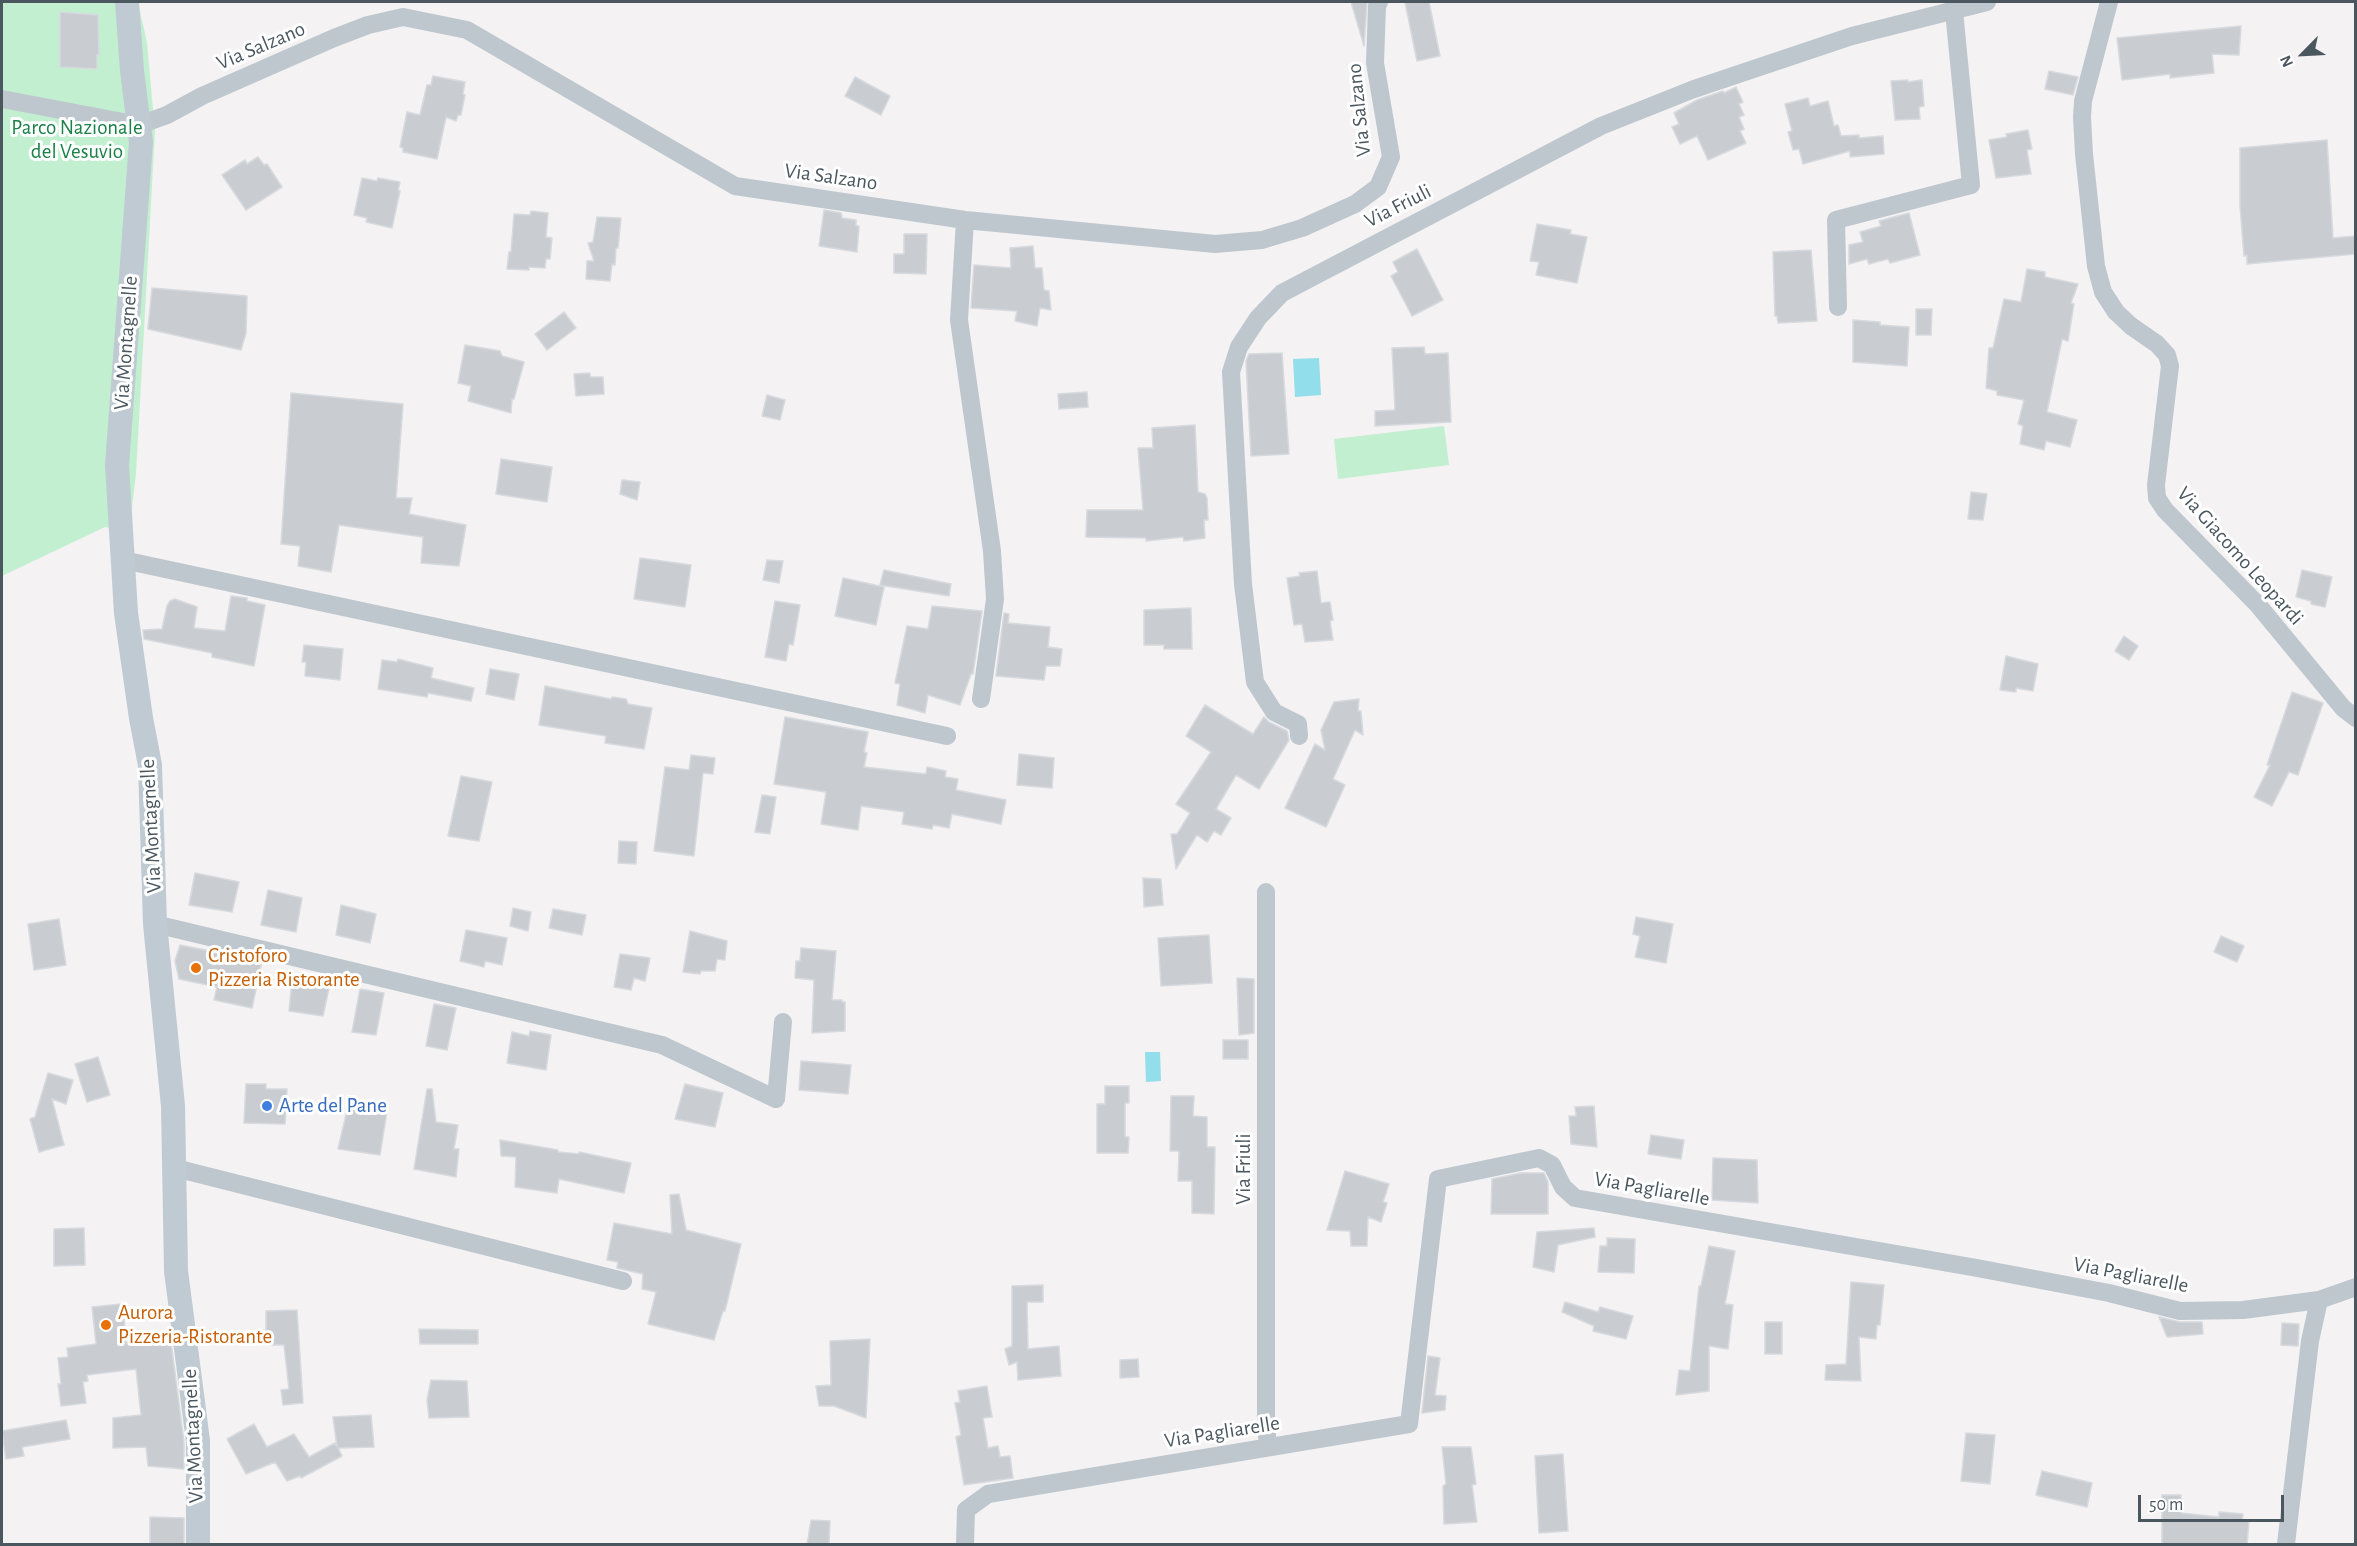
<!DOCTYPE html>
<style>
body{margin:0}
#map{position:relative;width:2357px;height:1546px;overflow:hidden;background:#f4f2f2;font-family:"Alegreya Sans",sans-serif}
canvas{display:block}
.frame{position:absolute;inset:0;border:3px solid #4a575f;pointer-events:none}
.north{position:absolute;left:2273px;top:24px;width:60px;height:60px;-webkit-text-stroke:4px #fff;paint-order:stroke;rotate:246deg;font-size:16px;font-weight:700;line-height:24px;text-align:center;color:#4a575f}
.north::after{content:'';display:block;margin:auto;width:21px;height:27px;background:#4a575f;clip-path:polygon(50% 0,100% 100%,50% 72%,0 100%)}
.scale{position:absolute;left:2138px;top:1495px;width:146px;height:27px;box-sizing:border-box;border:3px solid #4a575f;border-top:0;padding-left:8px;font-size:18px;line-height:21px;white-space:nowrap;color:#4a575f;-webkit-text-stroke:4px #fff;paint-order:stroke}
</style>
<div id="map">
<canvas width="2357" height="1546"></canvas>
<div class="frame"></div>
<div class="north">N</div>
<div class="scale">50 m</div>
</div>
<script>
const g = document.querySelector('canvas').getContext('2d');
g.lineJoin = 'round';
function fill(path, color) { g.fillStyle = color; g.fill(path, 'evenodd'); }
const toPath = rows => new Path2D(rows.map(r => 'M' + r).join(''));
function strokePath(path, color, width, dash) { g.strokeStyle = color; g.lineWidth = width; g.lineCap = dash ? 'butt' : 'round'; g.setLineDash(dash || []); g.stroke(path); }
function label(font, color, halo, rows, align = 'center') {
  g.font = font + ' "Alegreya Sans",sans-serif'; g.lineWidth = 6; g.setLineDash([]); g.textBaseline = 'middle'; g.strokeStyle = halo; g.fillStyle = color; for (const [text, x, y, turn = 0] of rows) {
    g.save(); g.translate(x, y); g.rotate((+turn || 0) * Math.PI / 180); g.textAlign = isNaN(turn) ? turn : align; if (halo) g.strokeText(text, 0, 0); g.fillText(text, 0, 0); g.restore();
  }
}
fill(toPath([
 [2,2,138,2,147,43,155,131,136,474,129,532,105,527,2,576],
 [1444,426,1449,465,1338,479,1334,439]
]), '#c3efd1');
fill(toPath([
 [1319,358,1321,395,1295,397,1293,359],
 [1145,1052,1160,1052,1161,1081,1146,1082]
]), '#92deea');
const building = toPath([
 [1351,2,1367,2,1364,46,1351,2],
 [1405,2,1429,2,1440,56,1417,61,1405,2],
 [60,12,98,15,99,55,97,55,97,69,60,67,60,12],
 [2241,26,2239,55,2212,54,2214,73,2170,78,2170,74,2122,80,2117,38,2241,26],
 [2049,71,2078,77,2073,95,2045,89,2049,71],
 [433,76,465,82,463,94,465,95,461,115,458,115,456,121,446,117,437,159,403,152,403,148,400,147,407,112,420,115,427,85,431,85,433,76],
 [855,77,890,96,881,115,845,96,855,77],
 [1908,80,1908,82,1922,80,1924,106,1919,107,1920,119,1895,120,1891,81,1908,80],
 [1736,87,1743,102,1739,104,1744,115,1739,117,1744,129,1740,131,1746,143,1708,160,1697,136,1680,144,1672,127,1679,124,1674,113,1697,100,1723,91,1724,93,1736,87],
 [1808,98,1810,106,1828,101,1834,126,1838,125,1841,136,1859,135,1859,138,1883,136,1884,154,1850,157,1850,151,1803,164,1799,149,1793,150,1788,132,1792,131,1785,104,1808,98],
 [2028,130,2032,149,2027,150,2031,174,1996,178,1989,140,2007,137,2006,134,2028,130],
 [2327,140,2333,238,2355,236,2355,254,2247,264,2247,255,2244,256,2240,206,2240,148,2327,140],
 [258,157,264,165,267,164,282,187,246,210,222,175,245,160,247,164,258,157],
 [362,178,377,181,378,178,400,182,398,190,400,191,392,228,366,222,367,218,354,215,362,178],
 [824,210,841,213,842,218,856,220,856,226,859,226,857,252,819,246,824,210],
 [531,211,548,213,546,237,552,238,550,259,546,259,545,268,529,267,529,270,507,269,509,252,511,252,514,214,530,215,531,211],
 [1909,213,1920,255,1890,263,1888,259,1869,264,1867,259,1849,264,1849,245,1863,242,1860,232,1881,226,1879,221,1909,213],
 [597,217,621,218,618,248,616,248,615,265,612,264,610,281,586,279,587,261,594,261,588,243,593,242,597,217],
 [1537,224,1571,230,1570,234,1587,237,1577,283,1536,275,1539,262,1530,261,1537,224],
 [904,234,927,234,926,274,894,273,894,254,904,254,904,234],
 [1033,246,1035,268,1042,268,1044,290,1049,291,1051,310,1040,308,1037,326,1015,321,1017,311,971,308,974,265,1011,268,1010,248,1033,246],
 [1417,249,1443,300,1412,316,1391,276,1398,272,1393,262,1417,249],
 [1811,250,1817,321,1778,323,1777,316,1775,316,1773,252,1811,250],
 [2027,269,2045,272,2045,277,2078,284,2071,303,2074,304,2068,341,2062,339,2047,412,2077,420,2070,447,2046,441,2044,450,2020,444,2023,426,2018,424,2024,400,1997,395,1997,391,1986,388,1989,348,1993,348,2004,299,2021,302,2027,269],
 [152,288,247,296,246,333,241,350,148,329,152,288],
 [1916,309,1932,309,1931,335,1916,335,1916,309],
 [564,312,576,328,547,350,535,334,564,312],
 [1853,320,1880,322,1880,325,1909,327,1907,366,1853,362,1853,320],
 [465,345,500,351,502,356,524,362,514,399,512,399,511,413,468,401,471,386,458,383,465,345],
 [1424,347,1425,354,1448,353,1451,422,1375,426,1375,411,1395,410,1392,348,1424,347],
 [1282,353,1289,454,1251,456,1246,361,1249,354,1282,353],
 [590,373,590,377,603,377,604,394,576,396,574,374,590,373],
 [1087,392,1088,407,1059,409,1058,394,1087,392],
 [291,393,403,404,396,498,412,498,409,514,466,525,459,566,421,563,423,537,339,525,331,572,298,566,300,546,281,544,291,393],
 [767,395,785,400,780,420,762,416,767,395],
 [1195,425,1198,492,1205,494,1207,498,1208,520,1204,520,1205,538,1184,541,1183,537,1146,541,1146,538,1086,537,1087,510,1143,510,1138,448,1153,448,1152,428,1195,425],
 [501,459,552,467,547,502,496,494,501,459],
 [622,480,640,482,637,500,620,494,622,480],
 [1971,492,1987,494,1983,520,1968,519,1971,492],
 [640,558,691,565,685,607,634,599,640,558],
 [767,560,783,561,779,583,763,580,767,560],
 [884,570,951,584,949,596,880,585,884,570],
 [2302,570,2332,577,2325,607,2311,604,2311,601,2296,597,2302,570],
 [1317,571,1321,603,1330,602,1333,620,1330,621,1333,640,1305,642,1302,624,1294,625,1287,578,1300,576,1299,573,1317,571],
 [843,578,884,587,876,625,835,616,843,578],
 [231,596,247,598,247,601,265,605,254,666,212,657,212,653,144,639,143,630,162,629,167,606,170,601,175,599,197,607,194,628,225,631,231,596],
 [775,601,800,605,793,645,789,644,786,661,765,657,775,601],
 [932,606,982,611,973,674,971,674,960,705,928,695,925,713,897,705,900,684,895,683,907,626,928,629,932,606],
 [1191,608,1192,649,1164,649,1164,645,1144,645,1144,610,1191,608],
 [1004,613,1009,614,1008,623,1050,627,1048,647,1062,649,1060,666,1046,666,1044,680,996,676,1004,613],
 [2124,636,2138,646,2129,660,2115,651,2124,636],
 [304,645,343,649,340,680,305,676,306,662,302,662,304,645],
 [2006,656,2038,664,2033,691,2016,688,2016,692,2000,690,2006,656],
 [398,659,433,668,431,678,474,688,471,701,428,693,427,697,378,689,382,660,397,662,398,659],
 [490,669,519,674,514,700,486,694,490,669],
 [545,686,611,699,612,697,626,699,628,704,652,708,644,749,605,743,606,736,539,725,545,686],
 [2292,692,2323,703,2298,775,2289,772,2272,806,2254,797,2270,765,2267,765,2292,692],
 [1359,699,1358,711,1361,711,1363,735,1355,730,1333,779,1345,785,1326,827,1285,808,1315,744,1325,750,1321,730,1334,702,1359,699],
 [1205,705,1253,734,1264,717,1269,722,1287,731,1289,740,1259,789,1236,775,1216,809,1231,818,1221,835,1214,831,1207,842,1197,835,1176,869,1171,834,1177,834,1190,813,1176,804,1211,752,1186,736,1205,705],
 [785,717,868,732,864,752,867,753,864,767,926,774,927,767,946,771,945,777,958,779,956,790,1006,800,1001,824,952,814,949,828,933,825,932,829,902,824,904,812,861,806,858,830,821,824,826,792,774,784,785,717],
 [1019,754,1054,758,1052,788,1017,785,1019,754],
 [691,755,715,758,713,774,703,773,694,856,654,851,665,767,689,770,691,755],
 [461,776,492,782,479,841,448,836,461,776],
 [762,795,776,797,770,834,755,832,762,795],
 [619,841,637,842,636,864,618,863,619,841],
 [195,873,239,882,232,912,189,905,195,873],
 [1143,878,1161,879,1163,905,1144,907,1143,878],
 [268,890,302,898,296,932,261,925,268,890],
 [341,905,376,914,370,943,336,935,341,905],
 [513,908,531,912,528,931,510,926,513,908],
 [553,909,586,915,582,935,549,928,553,909],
 [1636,917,1673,924,1666,963,1635,957,1640,936,1633,934,1636,917],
 [59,919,66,965,34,970,28,924,59,919],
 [466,930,507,938,502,965,485,961,484,967,460,961,466,930],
 [690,931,727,941,725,960,717,959,715,971,701,971,700,974,683,972,690,931],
 [1209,935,1212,983,1161,986,1158,938,1209,935],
 [2221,936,2244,946,2237,962,2214,952,2221,936],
 [180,945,262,961,252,1008,214,1000,217,987,179,979,175,961,180,945],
 [801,948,836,951,832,1000,842,1000,842,1002,845,1002,845,1031,812,1033,814,980,795,978,796,961,800,961,801,948],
 [620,954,650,958,645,981,634,978,631,990,614,987,620,954],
 [1237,978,1254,979,1254,1033,1239,1035,1237,978],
 [292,981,329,988,323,1016,289,1011,292,981],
 [360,989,384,993,376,1035,352,1032,360,989],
 [434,1004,456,1008,447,1050,426,1046,434,1004],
 [530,1031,551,1035,546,1070,507,1063,512,1032,529,1036,530,1031],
 [1223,1040,1248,1040,1248,1059,1223,1059,1223,1040],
 [98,1057,110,1095,87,1102,75,1064,98,1057],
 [801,1061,851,1065,848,1094,799,1090,801,1061],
 [48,1073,73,1080,66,1104,52,1099,64,1145,39,1152,30,1119,35,1117,48,1073],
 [246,1084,266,1084,266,1089,287,1089,285,1124,244,1123,246,1084],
 [685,1084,723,1093,715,1127,675,1119,685,1084],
 [1105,1086,1129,1086,1129,1103,1125,1103,1125,1137,1129,1137,1128,1153,1097,1153,1097,1104,1105,1104,1105,1086],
 [427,1089,432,1089,436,1122,458,1125,454,1149,459,1149,456,1177,414,1169,427,1089],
 [1171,1096,1194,1096,1193,1116,1207,1117,1207,1147,1215,1147,1214,1214,1192,1213,1192,1181,1178,1181,1179,1151,1170,1151,1171,1096],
 [348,1106,387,1111,380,1155,338,1149,348,1106],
 [1594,1106,1597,1147,1571,1144,1569,1116,1576,1116,1575,1107,1594,1106],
 [1651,1135,1684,1140,1681,1159,1648,1154,1651,1135],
 [500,1140,558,1150,558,1152,579,1154,579,1152,631,1163,624,1193,559,1179,557,1193,515,1187,516,1157,501,1156,500,1140],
 [1713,1158,1757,1160,1758,1203,1712,1200,1713,1158],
 [1345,1171,1389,1184,1383,1202,1387,1203,1381,1222,1368,1217,1367,1246,1351,1246,1350,1231,1327,1230,1345,1171],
 [1521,1173,1544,1173,1548,1182,1548,1214,1491,1214,1492,1179,1521,1173],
 [679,1194,686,1230,741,1244,725,1311,723,1311,714,1340,648,1324,656,1292,642,1289,643,1274,617,1268,618,1262,607,1260,614,1223,672,1234,670,1195,679,1194],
 [84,1228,85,1265,54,1266,54,1229,84,1228],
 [1594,1228,1595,1237,1558,1245,1554,1272,1533,1267,1537,1232,1594,1228],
 [1607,1238,1635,1239,1634,1273,1598,1272,1600,1246,1607,1246,1607,1238],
 [1709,1246,1735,1251,1725,1304,1733,1305,1728,1349,1709,1346,1709,1391,1676,1395,1679,1370,1690,1371,1699,1286,1701,1286,1709,1246],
 [1851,1282,1884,1285,1880,1325,1877,1325,1876,1339,1859,1337,1861,1381,1825,1380,1826,1365,1846,1364,1851,1282],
 [1043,1285,1043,1302,1027,1302,1028,1349,1059,1346,1061,1376,1018,1380,1017,1362,1009,1365,1005,1349,1012,1346,1012,1286,1043,1285],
 [1565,1302,1598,1312,1600,1307,1633,1316,1626,1339,1593,1331,1594,1326,1562,1312,1565,1302],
 [122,1304,127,1344,156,1340,171,1342,184,1442,184,1469,148,1466,146,1447,113,1448,113,1418,141,1415,136,1369,87,1375,88,1381,83,1382,86,1403,61,1406,58,1384,61,1384,58,1358,68,1357,67,1348,96,1344,92,1307,122,1304],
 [297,1310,303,1403,283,1405,281,1390,289,1389,284,1345,266,1345,266,1311,297,1310],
 [2159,1317,2180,1322,2202,1322,2203,1334,2167,1337,2159,1317],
 [1765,1322,1782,1322,1782,1354,1765,1354,1765,1322],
 [2282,1323,2299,1324,2298,1346,2281,1345,2282,1323],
 [419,1329,478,1330,478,1344,420,1344,419,1329],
 [870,1339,866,1418,834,1406,819,1406,816,1386,831,1385,830,1341,870,1339],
 [1428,1356,1440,1358,1435,1395,1446,1396,1445,1410,1422,1413,1428,1356],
 [1138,1359,1139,1377,1120,1378,1120,1360,1138,1359],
 [431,1380,467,1381,469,1417,429,1418,427,1400,431,1380],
 [987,1386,992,1417,983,1418,988,1448,998,1446,1000,1457,1010,1456,1013,1478,964,1485,956,1437,961,1435,955,1403,960,1402,958,1391,987,1386],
 [371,1415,374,1447,338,1448,342,1456,301,1478,300,1476,287,1481,275,1462,246,1474,227,1439,254,1424,267,1447,294,1434,309,1457,335,1443,337,1447,333,1417,371,1415],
 [66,1420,70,1439,22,1447,24,1456,6,1459,2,1431,66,1420],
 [1966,1433,1995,1435,1990,1484,1961,1481,1966,1433],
 [1442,1447,1471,1447,1476,1484,1472,1485,1477,1522,1444,1524,1443,1486,1446,1484,1442,1447],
 [1563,1454,1568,1531,1539,1533,1535,1456,1563,1454],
 [2042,1471,2092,1483,2087,1507,2036,1495,2042,1471],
 [2162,1495,2181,1495,2181,1513,2219,1517,2219,1512,2243,1514,2242,1520,2249,1521,2247,1545,2162,1545,2162,1495],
 [150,1517,184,1518,184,1545,150,1545,150,1517],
 [811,1520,830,1521,829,1545,807,1545,811,1520]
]);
fill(building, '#c9cdd1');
strokePath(building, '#d6d9dd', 1.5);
strokePath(toPath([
 [2109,2,2083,101,2082,117,2084,154,2096,266,2103,292,2116,312,2131,326,2157,344,2167,355,2170,366,2156,485,2157,498,2165,510,2258,605,2343,708,2356,718],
 [2,99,139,125,167,115,202,96,334,38,368,25,403,17,467,30,735,186,965,220,1215,244,1262,240,1302,228,1355,204,1378,187,1391,157,1375,63,1377,6,1379,2],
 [965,220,959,320,992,551,995,599,981,699],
 [1838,307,1836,220,1971,185,1954,11],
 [123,560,947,736],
 [1299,736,1298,724,1274,712,1255,682,1243,584,1231,372,1239,347,1258,318,1282,293,1601,126,1694,89,1852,36,1987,2],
 [1266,892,1266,1424,1268,1447],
 [155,924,662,1045,776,1099,783,1022],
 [175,1168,623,1281],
 [965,1544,966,1510,988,1494,1409,1424,1438,1179,1539,1158,1552,1165,1563,1187,1575,1198,1977,1268,2109,1293,2180,1311,2243,1310,2319,1300,2356,1287],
 [2286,1544,2310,1341,2319,1300]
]), '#bec7ce', 18);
strokePath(toPath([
 [127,2,132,71,141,142,117,465,126,613,141,718,150,765,155,924,173,1106,176,1271,198,1441,198,1544]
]), '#bfcad3', 24);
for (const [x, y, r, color] of [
 [196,968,6,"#e8710a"],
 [267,1106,6,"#3f7fe0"],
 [106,1325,6,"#e8710a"]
]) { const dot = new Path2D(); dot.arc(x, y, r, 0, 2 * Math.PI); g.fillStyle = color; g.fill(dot); strokePath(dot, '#fff', 2); }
label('21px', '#4a575f', '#fff', [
 ["Via Salzano",261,46,-23],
 ["Via Salzano",1359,110,-96],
 ["Via Salzano",831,177,8],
 ["Via Friuli",1398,206,-27],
 ["Via Montagnelle",126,343,-86],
 ["Via Giacomo Leopardi",2240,556,48],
 ["Via Montagnelle",151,826,-93],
 ["Via Friuli",1244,1169,-90],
 ["Via Pagliarelle",1652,1189,10],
 ["Via Pagliarelle",2131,1275,11],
 ["Via Pagliarelle",1222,1432,-9],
 ["Via Montagnelle",193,1436,-93]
]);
label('21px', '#1b8147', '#fff', [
 ["Parco Nazionale",77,128],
 ["del Vesuvio",77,152]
]);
label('21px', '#c56008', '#fff', [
 ["Cristoforo",208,956],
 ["Pizzeria Ristorante",208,980],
 ["Aurora",118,1313],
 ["Pizzeria-Ristorante",118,1337]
], 'left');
label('21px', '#366cbe', '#fff', [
 ["Arte del Pane",279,1106]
], 'left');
</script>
